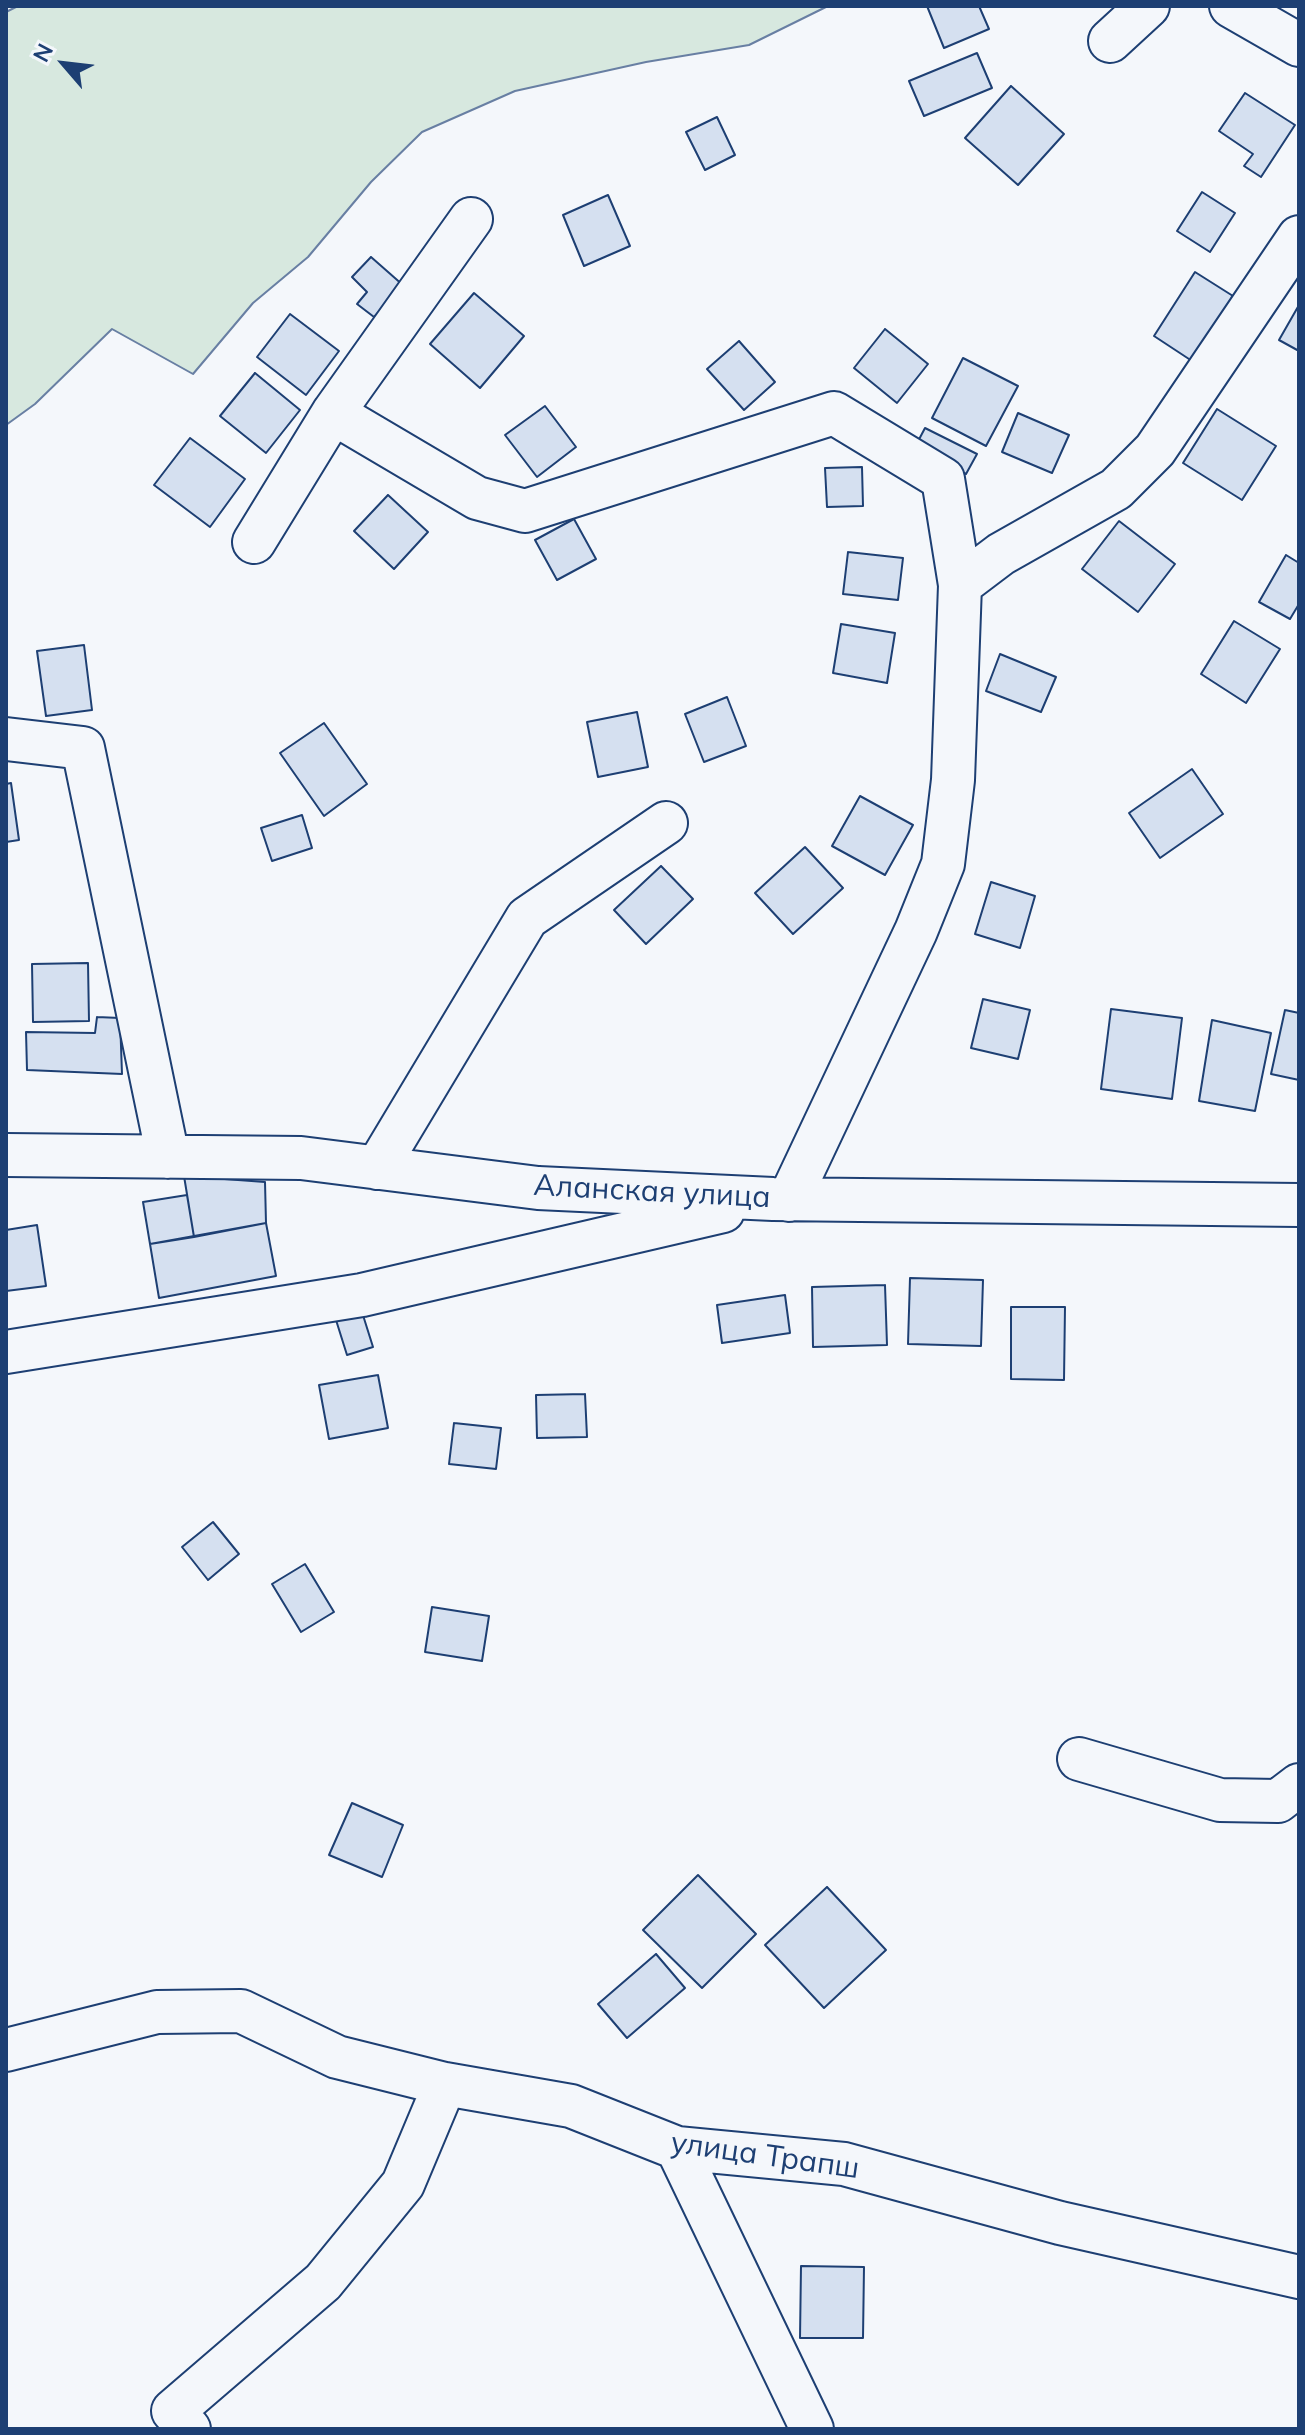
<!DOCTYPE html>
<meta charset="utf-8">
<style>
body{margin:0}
#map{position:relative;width:1305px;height:2435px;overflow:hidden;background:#f4f7fb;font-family:Mulish,sans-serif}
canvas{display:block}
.frame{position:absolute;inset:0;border:8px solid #1d3f73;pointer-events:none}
.north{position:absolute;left:24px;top:24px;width:80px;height:80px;-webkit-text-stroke:6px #f4f7fb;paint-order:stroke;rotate:298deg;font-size:22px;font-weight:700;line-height:32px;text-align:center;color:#1d3f73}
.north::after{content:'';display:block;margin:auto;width:28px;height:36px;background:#1d3f73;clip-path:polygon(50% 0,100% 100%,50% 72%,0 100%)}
</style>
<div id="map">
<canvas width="1305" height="2435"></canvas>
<div class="frame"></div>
<div class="north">N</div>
</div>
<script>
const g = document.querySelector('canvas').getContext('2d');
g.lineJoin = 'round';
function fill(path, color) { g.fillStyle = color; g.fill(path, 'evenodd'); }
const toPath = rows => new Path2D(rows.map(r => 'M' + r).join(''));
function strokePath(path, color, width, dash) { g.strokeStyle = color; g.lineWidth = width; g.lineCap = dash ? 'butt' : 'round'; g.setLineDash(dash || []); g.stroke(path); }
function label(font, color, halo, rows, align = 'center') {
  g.font = font + ' Mulish,sans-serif'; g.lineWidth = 6; g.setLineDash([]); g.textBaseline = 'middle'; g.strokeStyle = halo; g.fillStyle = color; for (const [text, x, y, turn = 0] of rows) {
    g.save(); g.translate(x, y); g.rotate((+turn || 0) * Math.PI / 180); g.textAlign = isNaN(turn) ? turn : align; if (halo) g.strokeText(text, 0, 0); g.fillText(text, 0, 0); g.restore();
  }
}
const green = toPath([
 [18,6,828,6,749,45,646,62,515,91,422,132,371,182,308,257,253,303,193,374,112,329,35,404,6,425,6,12,18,6]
]);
fill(green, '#d7e8df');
strokePath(green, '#687fa3', 2);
const building = toPath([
 [927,6,979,6,989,29,944,48,927,6],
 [977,53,992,88,924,116,909,81,977,53],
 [1011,86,1064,134,1018,185,965,138,1011,86],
 [1245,93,1295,125,1261,177,1244,166,1253,154,1219,131,1245,93],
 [717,117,735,155,705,170,686,132,717,117],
 [1202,192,1235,213,1210,252,1177,231,1202,192],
 [608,195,630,246,584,266,563,215,608,195],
 [371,257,404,286,374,317,357,304,367,292,352,277,371,257],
 [1195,272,1233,296,1192,361,1154,336,1195,272],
 [474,293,524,336,480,388,430,344,474,293],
 [1299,305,1299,351,1279,340,1299,305],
 [290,314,339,351,306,395,257,357,290,314],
 [885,329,928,364,897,403,854,368,885,329],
 [739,341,775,382,744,410,707,369,739,341],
 [963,358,1018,386,986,446,932,418,963,358],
 [255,373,300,410,266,453,220,416,255,373],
 [545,406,576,447,537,477,505,435,545,406],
 [1217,409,1276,446,1242,500,1183,463,1217,409],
 [1018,413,1069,435,1052,473,1002,452,1018,413],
 [925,428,977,454,966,474,915,447,925,428],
 [190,438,245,479,210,527,154,485,190,438],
 [862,467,863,506,827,507,825,468,862,467],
 [388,495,428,532,394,569,354,531,388,495],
 [574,519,596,559,557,580,535,540,574,519],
 [1119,521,1175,564,1138,612,1082,569,1119,521],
 [848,552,903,558,898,600,843,594,848,552],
 [1286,555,1299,563,1299,604,1290,619,1259,602,1286,555],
 [1234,621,1280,649,1246,703,1201,674,1234,621],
 [841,624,895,633,887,683,833,673,841,624],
 [84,645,92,710,46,716,37,651,84,645],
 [1000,654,1056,677,1041,712,986,691,1000,654],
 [727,697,746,746,704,762,685,714,727,697],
 [637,712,648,767,598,777,587,722,637,712],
 [324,723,367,784,324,816,280,753,324,723],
 [1192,769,1223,814,1160,858,1129,813,1192,769],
 [11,783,19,840,6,842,6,784,11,783],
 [860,796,913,825,885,875,832,846,860,796],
 [302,815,312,848,272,861,261,828,302,815],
 [805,847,843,888,793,934,755,893,805,847],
 [661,866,693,899,646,944,614,910,661,866],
 [991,882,1035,896,1020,948,975,934,991,882],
 [88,963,89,1021,33,1022,32,964,88,963],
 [983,999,1030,1010,1018,1059,971,1048,983,999],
 [1111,1009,1182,1018,1172,1099,1101,1089,1111,1009],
 [1285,1010,1299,1013,1299,1080,1271,1074,1285,1010],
 [97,1017,120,1018,122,1074,27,1070,26,1032,95,1033,97,1017],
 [1212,1020,1271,1033,1255,1111,1199,1101,1212,1020],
 [184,1176,265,1182,266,1223,194,1237,184,1176],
 [187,1195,194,1237,150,1244,143,1202,187,1195],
 [266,1223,276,1276,159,1298,150,1244,266,1223],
 [37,1225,46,1286,6,1291,6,1230,37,1225],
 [910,1278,983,1280,981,1346,908,1344,910,1278],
 [885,1285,887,1345,813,1347,812,1287,885,1285],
 [785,1295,790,1333,722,1343,717,1305,785,1295],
 [1011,1307,1065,1307,1064,1380,1011,1379,1011,1307],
 [362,1312,373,1347,347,1355,336,1320,362,1312],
 [378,1375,388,1428,329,1439,319,1385,378,1375],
 [585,1394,587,1437,537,1438,536,1395,585,1394],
 [454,1423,501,1428,496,1469,449,1464,454,1423],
 [213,1522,239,1554,208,1580,182,1547,213,1522],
 [305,1564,334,1612,301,1632,272,1584,305,1564],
 [432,1607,489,1616,482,1661,425,1652,432,1607],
 [352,1803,403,1825,382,1877,329,1855,352,1803],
 [698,1875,756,1934,702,1988,643,1930,698,1875],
 [827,1887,886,1950,824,2008,765,1945,827,1887],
 [656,1954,685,1988,627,2038,598,2004,656,1954],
 [801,2266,864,2267,863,2338,800,2338,801,2266]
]);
fill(building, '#d5e0f0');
strokePath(building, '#1d3f73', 2);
const minor = toPath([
 [1231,6,1299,45],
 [1110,41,1148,6],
 [333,413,477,498,525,511,834,413,943,479,960,585],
 [254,542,333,413,471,219],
 [6,739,83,748,168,1157],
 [6,1155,301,1158,538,1188,773,1199,1299,1205],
 [377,1168,527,918,666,823],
 [789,1200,916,931,943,864,953,780,960,585,1001,554,1116,489,1155,450,1299,237],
 [6,1352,362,1295,723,1211],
 [1079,1759,1220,1800,1278,1801,1299,1785],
 [6,2050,157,2012,241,2011,337,2057,445,2084,571,2106,677,2148,844,2164,1060,2223,1299,2277],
 [677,2148,812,2429],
 [189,2429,173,2411,323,2282,403,2184,445,2084]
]);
strokePath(minor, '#1d3f73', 46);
strokePath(minor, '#f4f7fb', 42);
label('30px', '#1d3f73', '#f4f7fb', [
 ["Аланская улица",652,1192,3],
 ["улица Трапш",765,2156,8]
]);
</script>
